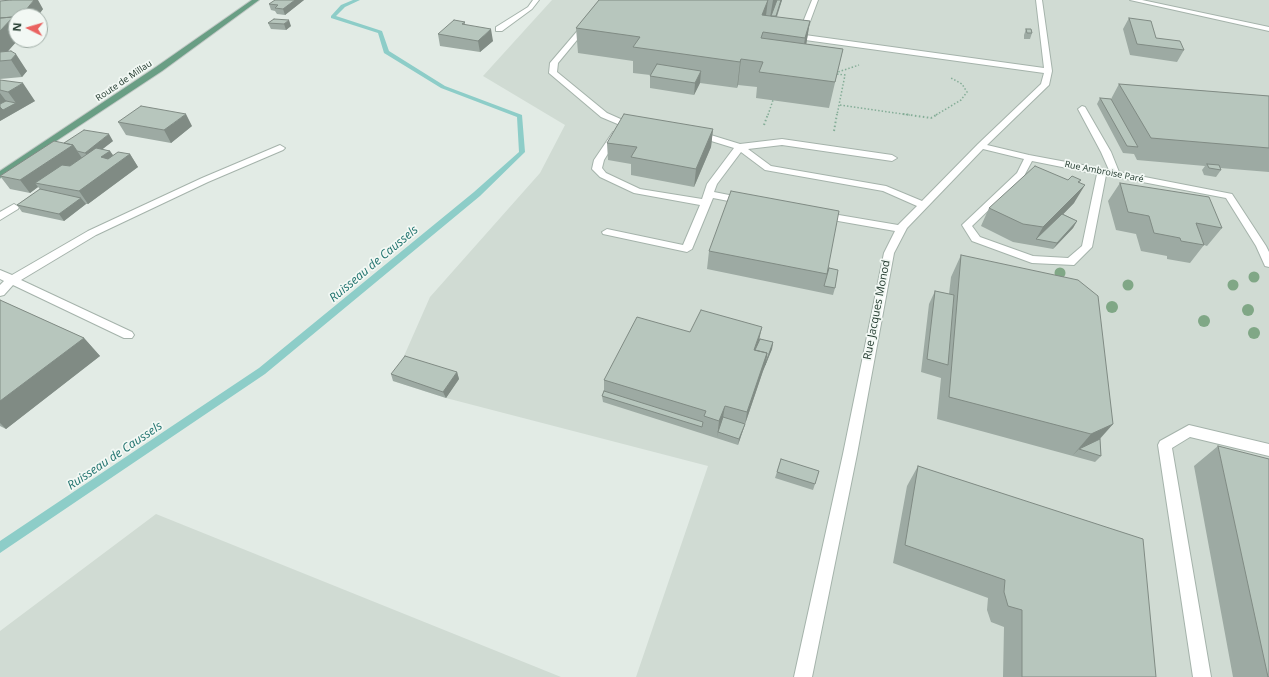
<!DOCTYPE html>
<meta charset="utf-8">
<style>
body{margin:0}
#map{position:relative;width:1269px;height:677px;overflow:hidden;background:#e2ebe5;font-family:"Open Sans",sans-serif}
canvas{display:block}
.north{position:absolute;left:8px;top:8px;width:40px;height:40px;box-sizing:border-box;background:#f2f8f4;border:1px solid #9faca5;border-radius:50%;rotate:275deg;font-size:11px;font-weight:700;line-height:16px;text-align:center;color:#233b2f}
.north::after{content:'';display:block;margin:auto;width:14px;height:18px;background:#ea6361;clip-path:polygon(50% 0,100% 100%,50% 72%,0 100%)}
</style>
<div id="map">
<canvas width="1269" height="677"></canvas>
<div class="north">N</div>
</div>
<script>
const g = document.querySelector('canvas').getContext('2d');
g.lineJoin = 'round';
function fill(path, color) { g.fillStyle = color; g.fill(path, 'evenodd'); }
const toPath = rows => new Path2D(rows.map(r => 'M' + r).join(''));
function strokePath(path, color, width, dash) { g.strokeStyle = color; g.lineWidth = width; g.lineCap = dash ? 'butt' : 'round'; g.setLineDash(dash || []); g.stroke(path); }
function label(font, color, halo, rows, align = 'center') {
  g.font = font + ' "Open Sans",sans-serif'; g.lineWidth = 3.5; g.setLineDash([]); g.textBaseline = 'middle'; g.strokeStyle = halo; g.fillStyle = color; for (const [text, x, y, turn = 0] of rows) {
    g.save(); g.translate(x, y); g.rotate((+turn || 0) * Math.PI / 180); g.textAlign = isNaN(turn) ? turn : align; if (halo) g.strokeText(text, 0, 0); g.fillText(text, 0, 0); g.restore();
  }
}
fill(toPath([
 [552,0,1269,0,1269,677,636,677,708,466,446,398,393,381,430,297,540,173,565,125,483,76],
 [156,514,561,677,0,677,0,631]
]), '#d0dbd3');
fill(toPath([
 [353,0,360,0,345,7,336,16,382,31,389,51,445,86,522,115,525,152,480,196,265,374,0,553,0,541,259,368,474,192,519,152,517,117,441,88,384,53,378,33,331,18,331,16,341,5,353,0]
]), '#8dcdc8');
const minor = toPath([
 [533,0,539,0,532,9,502,31,496,31,496,27,528,7,533,0],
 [812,0,818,0,805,35,1044,68,1036,0,1042,0,1052,71,1049,85,987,145,1029,155,1109,170,1101,152,1078,109,1082,106,1085,107,1111,152,1119,172,1232,194,1266,246,1269,252,1269,267,1265,266,1256,246,1226,198,1106,175,1092,247,1074,265,1032,263,972,241,962,225,1017,173,1024,159,983,149,907,228,894,253,857,454,812,677,794,677,843,454,884,253,895,231,821,218,816,215,821,212,898,225,917,206,883,191,765,170,741,152,717,184,714,192,744,198,749,201,744,204,713,198,692,249,687,252,603,234,602,232,607,229,683,245,700,205,634,193,600,177,592,169,594,160,613,132,619,132,620,134,604,160,602,168,606,173,640,189,702,199,707,184,734,148,695,136,695,132,701,132,740,144,782,139,892,155,897,158,892,161,782,145,748,149,771,166,886,186,922,201,978,144,1041,84,1044,73,798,39,797,37,812,0],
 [1032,161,1097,174,1082,246,1068,258,1033,256,980,237,972,226,1024,176,1032,161],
 [1130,0,1142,0,1269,27,1269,31,1130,0],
 [585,22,591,23,558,63,557,72,607,113,625,121,639,123,639,127,620,125,601,117,549,73,550,63,585,22],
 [280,145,285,148,283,150,208,182,96,235,21,280,132,332,134,335,132,338,124,338,13,285,4,295,0,296,0,285,4,281,0,279,0,270,12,275,88,231,202,178,280,145],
 [14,204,19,207,18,209,0,220,0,212,14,204],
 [1189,425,1269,444,1269,456,1190,437,1172,448,1211,677,1193,677,1158,445,1160,441,1189,425]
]);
const major = toPath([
 [252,0,259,0,162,71,0,178,0,171,156,67,252,0]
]);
strokePath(minor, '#a5b3ab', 2);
strokePath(major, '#c1c8c5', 2);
strokePath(toPath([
 [835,73,859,65],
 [837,74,845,75,837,115],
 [840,105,910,115],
 [768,115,773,100],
 [936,115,961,100,967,92,962,84,951,78]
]), '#84ad97', 1.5, [1.5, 2]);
strokePath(toPath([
 [903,114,931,118,938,114],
 [764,125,768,114],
 [834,131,837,114]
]), '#84ad97', 2, [1.5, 2.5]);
fill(minor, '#fff');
fill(major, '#699e84');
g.fillStyle = '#80a786';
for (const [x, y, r] of [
 [1060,273,5.5],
 [1254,277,5.5],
 [1128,285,5.5],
 [1233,285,5.5],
 [1112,307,6],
 [1248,310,6],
 [1204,321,6],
 [1254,333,6]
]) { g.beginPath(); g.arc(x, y, r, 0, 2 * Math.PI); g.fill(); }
fill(toPath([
 [304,0,285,15,277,14,275,11,271,10,269,4],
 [599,0,782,0,777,17,810,21,806,44,843,49,829,108,756,98,757,87,738,85,737,88,700,83,694,95,650,88,650,75,633,73,633,61,578,53,576,28],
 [0,1,43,9,8,51,27,71,22,77,0,79],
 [1129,18,1156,38,1184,50,1177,62,1130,55,1123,29],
 [274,19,291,26,286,30,271,29,268,23],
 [465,22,465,25,493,41,480,52,440,46,438,34],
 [1026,29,1032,33,1030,39,1024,39,1024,35],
 [0,80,35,101,0,121],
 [1119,84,1269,96,1269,172,1220,168,1221,170,1216,177,1204,175,1202,170,1205,166,1137,160,1134,154,1123,153,1097,104,1100,98,1111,99],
 [118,122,192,126,171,143,126,135],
 [713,129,711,147,694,187,631,175,631,164,608,160,607,143],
 [113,141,102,149,110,151,113,155,130,154,138,167,88,204,86,204,64,221,22,212,17,205,40,189,38,187,30,193,10,189,0,176,64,143],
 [1068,180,1081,180,1079,183,1074,203,1063,214,1077,221,1073,228,1053,249,1013,242,981,226,989,208],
 [1120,183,1222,228,1207,246,1204,245,1190,263,1167,259,1167,256,1141,251,1136,234,1116,230,1108,201],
 [709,251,829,268,835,288,833,295,707,269],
 [961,255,1113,424,1100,439,1101,456,1095,462,937,419,941,378,921,372,929,304,935,291,949,294,951,277],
 [0,300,84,338,100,356,6,429,0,426],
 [690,332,760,339,773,342,772,349,763,371,738,445,603,402,602,396,604,391,604,380],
 [457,372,459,379,446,398,393,381,391,374],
 [1218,446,1269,677,1233,677,1194,466],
 [781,459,815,484,813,490,775,478],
 [918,466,1156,677,1003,677,1004,627,991,622,987,610,988,598,893,563,907,486]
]), '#9daaa3');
fill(toPath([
 [34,0,38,0,43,9,38,16,21,16],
 [295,0,304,0,285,15,283,9],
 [768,0,765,23,762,15],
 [773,0,779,0,770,18],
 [781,0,782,0,774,24,775,18],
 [13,17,16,22,16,40,18,40,0,60,0,31],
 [289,20,291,26,286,30,284,24],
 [810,21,806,46,801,63,805,38],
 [491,29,493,41,480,52,478,41],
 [16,54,27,71,22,77,11,60],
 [741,59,738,85,737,88,740,62],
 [701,71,700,83,694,95,695,83],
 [23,83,35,101,0,121,0,93,10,106,16,103,8,92],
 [186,114,192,126,171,143,164,130],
 [713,129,711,147,694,187,696,169],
 [109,134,113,141,90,159,85,153],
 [73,145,82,158,42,184,35,183,38,187,30,193,20,180],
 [110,151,118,163,130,154,138,167,88,204,79,191,101,157],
 [1085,185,1074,203,1039,239,1036,239,1043,227],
 [81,198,86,204,64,221,59,214],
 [1077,221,1073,228,1053,249,1057,243],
 [762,327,758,345,752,361,754,350],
 [84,338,100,356,6,429,0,423,0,401],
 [773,342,772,349,763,371,738,445,739,439,745,424,747,412,767,353],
 [457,372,459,379,446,398,443,392],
 [725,406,722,423,718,432,717,438,719,421],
 [1113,424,1094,445,1079,449,1073,455,1091,434]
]), '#808b84');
const building = toPath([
 [11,0,34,0,21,16,16,16,16,22,13,17,0,18,0,1,11,0],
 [275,0,295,0,283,9,275,8,278,5,269,4,275,0],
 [599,0,768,0,762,15,810,21,805,38,763,32,761,38,843,49,835,82,759,72,763,62,741,59,740,62,633,47,640,37,576,28,599,0],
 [777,0,781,0,776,16,771,16,777,0],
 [13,17,0,31,0,18,13,17],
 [1129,18,1151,21,1156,38,1180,41,1184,50,1137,44,1129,18],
 [274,19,289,20,284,24,268,23,274,19],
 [454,20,465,22,462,24,491,29,478,41,438,34,454,20],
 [1026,29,1031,29,1032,33,1027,33,1026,29],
 [11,51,16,54,11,60,0,61,0,52,11,51],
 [657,64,701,71,695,83,650,76,657,64],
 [0,80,23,83,8,92,0,90,0,80],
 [1119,84,1269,96,1269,148,1151,138,1119,84],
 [1100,98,1111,99,1138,147,1127,146,1100,98],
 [6,101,16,103,3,110,0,107,0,104,6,101],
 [141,106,186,114,164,130,118,122,141,106],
 [624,114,713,129,696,169,631,157,637,147,607,143,624,114],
 [84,130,109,134,85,153,77,151,73,145,64,143,84,130],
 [54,141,73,145,20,180,0,176,54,141],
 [96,148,110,151,101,157,108,159,118,152,130,154,79,191,35,183,62,165,70,166,96,148],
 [1207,164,1219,165,1221,170,1209,168,1207,164],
 [1035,166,1068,180,1072,176,1081,180,1078,182,1085,185,1043,227,1023,224,989,208,1035,166],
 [1120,183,1209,197,1222,228,1196,223,1204,245,1181,241,1180,238,1154,233,1149,216,1128,212,1120,183],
 [40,189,81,198,59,214,17,205,40,189],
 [731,191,839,211,827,274,709,251,731,191],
 [1062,214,1077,221,1057,243,1036,239,1062,214],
 [961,255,1078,280,1098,296,1113,424,1091,434,949,397,961,255],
 [829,268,838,270,835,288,824,286,829,268],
 [935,291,954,295,948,365,927,359,935,291],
 [0,300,84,338,0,401,0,300],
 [701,310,762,327,754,350,767,353,747,412,725,406,719,421,704,416,706,411,604,380,637,317,690,332,701,310],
 [760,339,773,342,765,365,767,353,755,350,760,339],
 [405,356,457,372,443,392,391,374,405,356],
 [604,391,703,422,702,427,602,396,604,391],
 [723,417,745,424,739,439,718,432,723,417],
 [1100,439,1101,456,1079,449,1100,439],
 [1218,446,1269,459,1269,677,1268,677,1218,446],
 [781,459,819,471,815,484,777,472,781,459],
 [918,466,1143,539,1156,677,1022,677,1022,610,1008,606,1004,592,1005,580,905,545,918,466]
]);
fill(building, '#b7c6bd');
strokePath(building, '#808b84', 1);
label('9px', '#233b2f', '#f2f8f4', [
 ["Route de Millau",124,81,-34],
 ["Rue Ambroise Paré",1104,172,11]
]);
label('11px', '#233b2f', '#f2f8f4', [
 ["Rue Jacques Monod",877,310,-79]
]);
label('italic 12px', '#21736e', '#f2f8f4', [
 ["Ruisseau de Caussels",374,264,-40],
 ["Ruisseau de Caussels",115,456,-34]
]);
</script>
